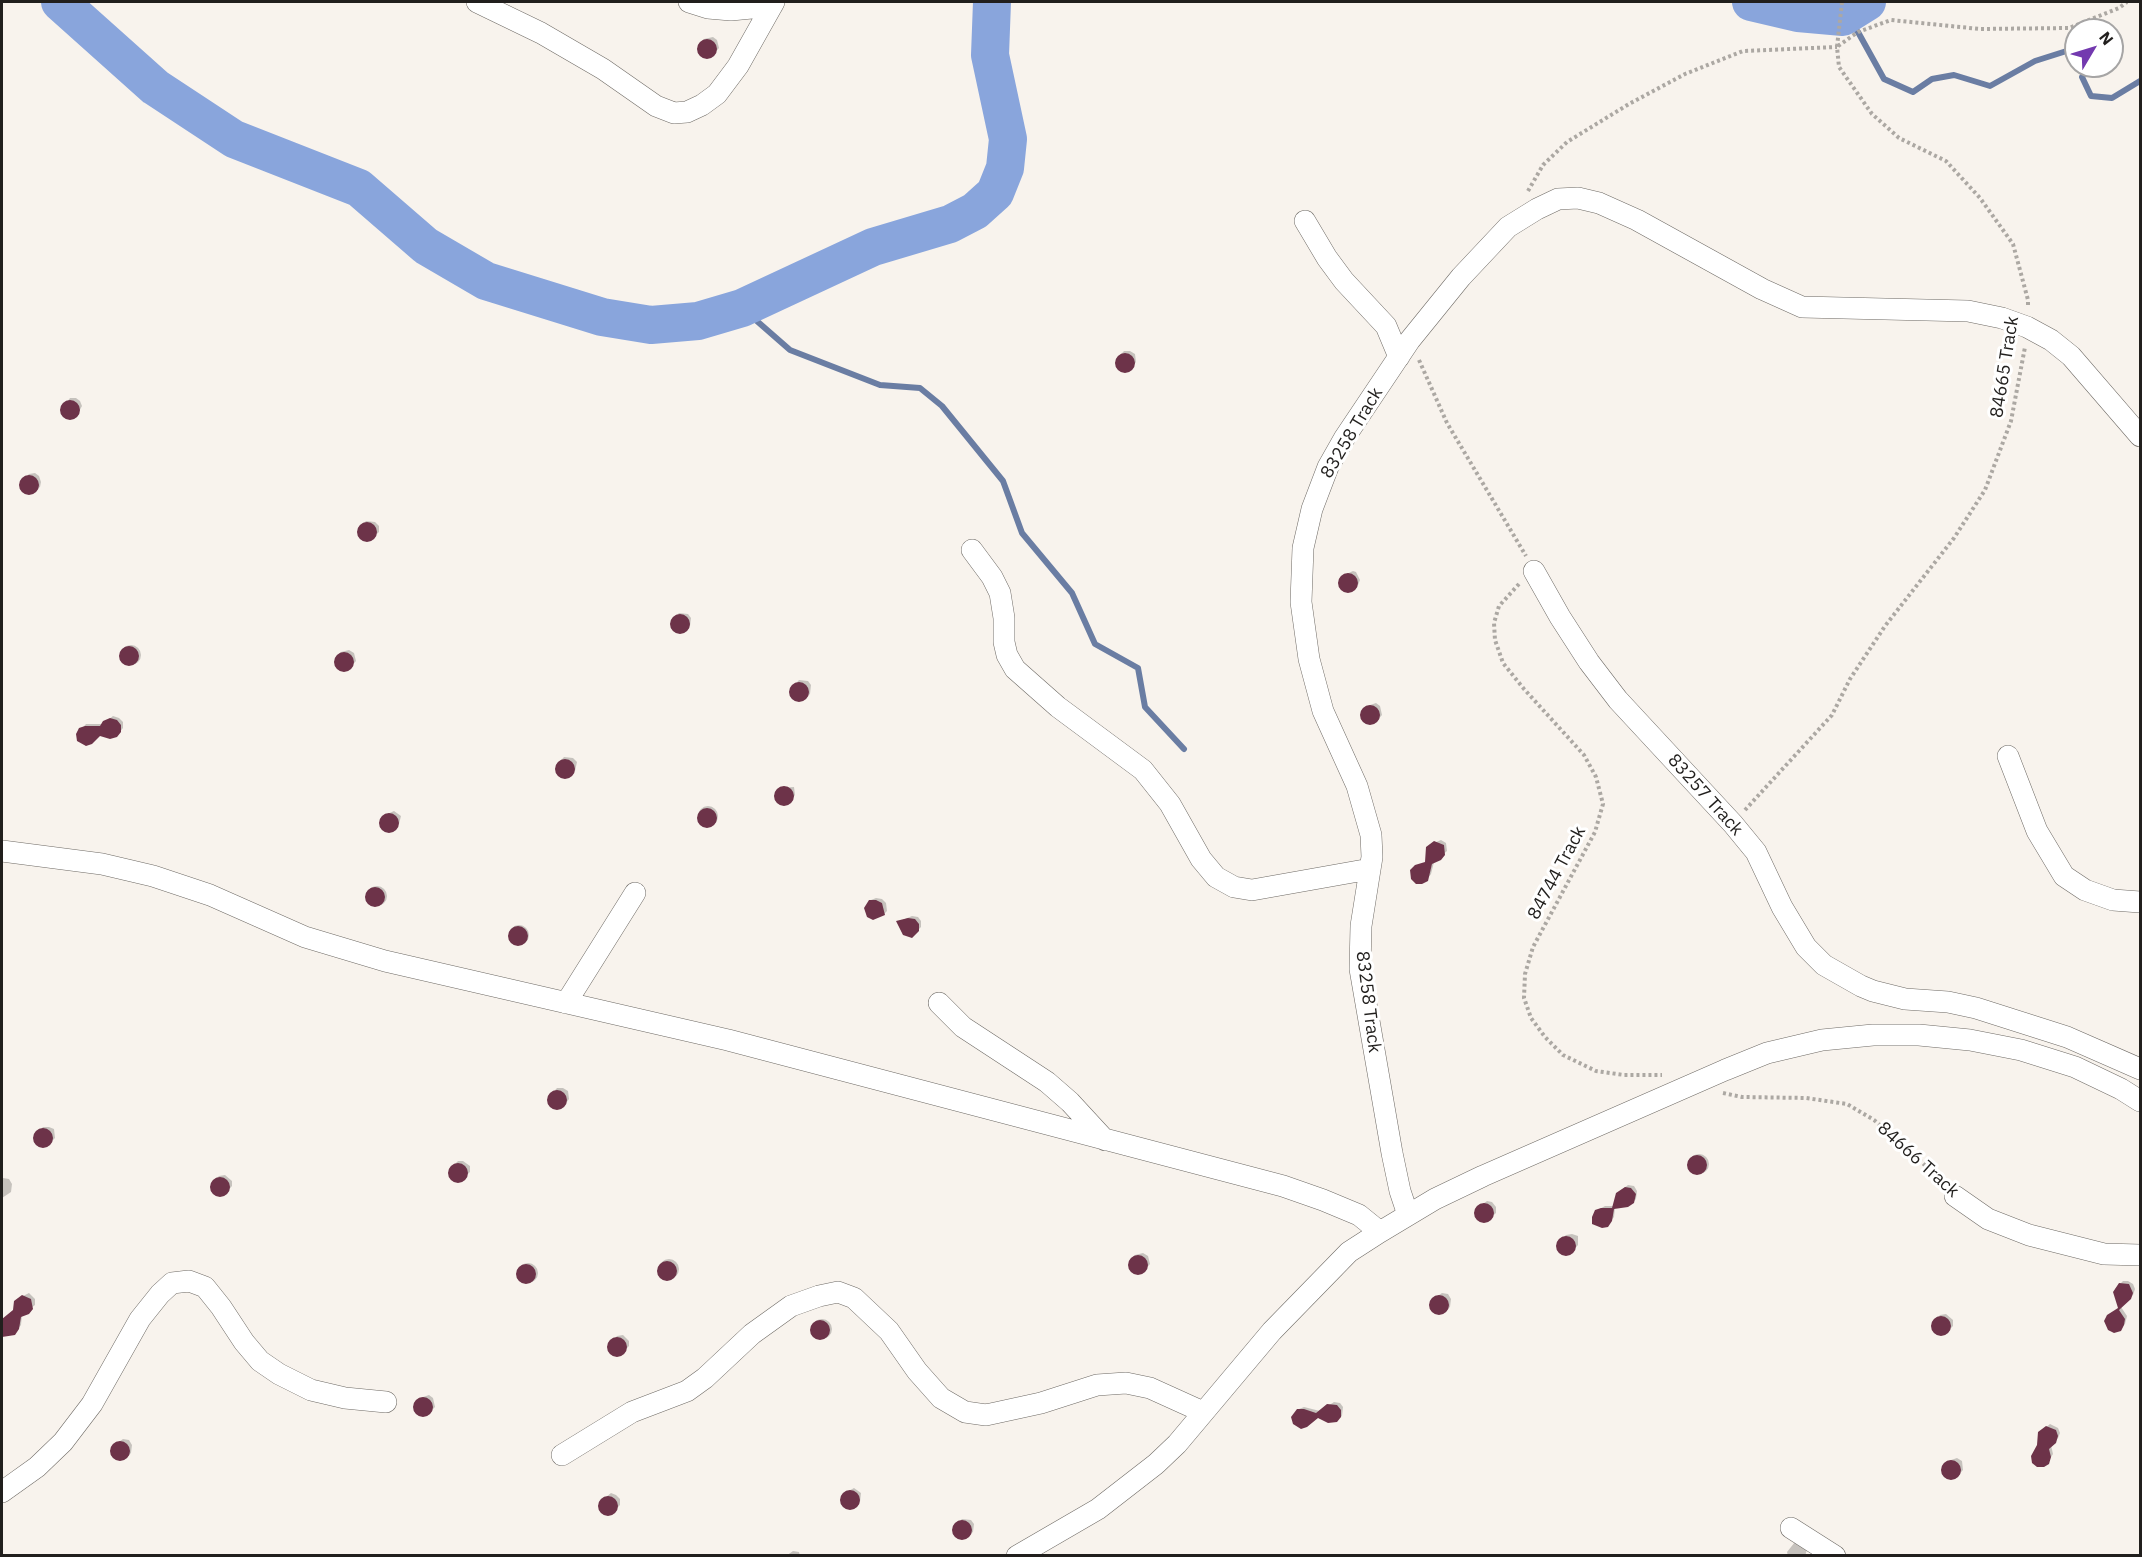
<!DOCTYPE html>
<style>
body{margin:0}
#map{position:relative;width:2142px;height:1557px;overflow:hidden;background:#f8f3ed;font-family:"IBM Plex Sans",sans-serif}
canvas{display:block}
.frame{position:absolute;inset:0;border:3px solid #211f1d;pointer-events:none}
.north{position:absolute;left:2064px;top:18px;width:60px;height:60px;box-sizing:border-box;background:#fff;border:2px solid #a6a5a5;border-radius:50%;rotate:52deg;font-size:16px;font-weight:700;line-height:24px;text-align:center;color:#211f1d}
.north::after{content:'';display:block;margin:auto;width:21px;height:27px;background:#7339af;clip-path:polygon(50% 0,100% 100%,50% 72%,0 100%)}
</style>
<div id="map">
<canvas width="2142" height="1557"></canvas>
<div class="frame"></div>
<div class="north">N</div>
</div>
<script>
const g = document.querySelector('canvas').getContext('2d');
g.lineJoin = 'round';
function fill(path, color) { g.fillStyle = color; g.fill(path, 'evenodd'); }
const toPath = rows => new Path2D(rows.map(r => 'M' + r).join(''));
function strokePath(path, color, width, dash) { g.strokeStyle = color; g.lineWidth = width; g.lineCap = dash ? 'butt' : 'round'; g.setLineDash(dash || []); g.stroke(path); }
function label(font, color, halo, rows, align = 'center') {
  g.font = font + ' "IBM Plex Sans",sans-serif'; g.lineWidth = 6; g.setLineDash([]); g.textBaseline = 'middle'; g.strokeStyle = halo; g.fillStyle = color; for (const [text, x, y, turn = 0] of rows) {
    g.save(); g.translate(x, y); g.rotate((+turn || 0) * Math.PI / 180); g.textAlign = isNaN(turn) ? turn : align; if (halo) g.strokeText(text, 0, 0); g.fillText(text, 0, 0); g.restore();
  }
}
fill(toPath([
 [713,37,717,40,719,48,712,56,704,57,699,53,698,48,704,39],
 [1124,351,1130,351,1135,354,1136,362,1130,370,1121,371,1117,367,1117,359],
 [70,398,76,398,80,401,82,406,77,415,69,418,64,416,62,409],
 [35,473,39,476,41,482,40,487,29,494,23,492,20,484,29,474],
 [366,521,375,522,379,526,379,532,369,541,364,540,360,537,359,528],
 [1353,571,1356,572,1360,580,1358,585,1350,591,1342,589,1339,585,1342,576],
 [679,613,688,614,691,618,690,626,679,633,674,631,671,626,672,620],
 '121 655a10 10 0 1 1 20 0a10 10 0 1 1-20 0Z',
 [349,650,354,653,356,661,349,669,340,670,336,666,335,661,341,652],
 [799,680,808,681,811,685,810,694,802,700,796,700,792,696,792,688],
 [1376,703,1380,706,1382,715,1375,723,1369,724,1362,720,1361,714,1367,706],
 [113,716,119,718,123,722,123,728,119,733,79,732,86,724,103,724],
 [564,757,573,758,577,762,575,771,567,777,561,777,557,773,557,765],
 [794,787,795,795,789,803,780,804,776,801,776,792,780,788],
 '698 816a10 10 0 1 1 20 0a10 10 0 1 1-20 0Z',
 [394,811,401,816,399,824,391,831,383,829,380,821,383,816],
 [1441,840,1446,843,1447,851,1434,862,1431,874,1428,878,1433,860,1429,845],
 '367 896a10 10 0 1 1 20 0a10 10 0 1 1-20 0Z',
 [876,898,882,899,886,903,887,911,884,914,871,900],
 [912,916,918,917,921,921,921,927,912,936,898,922],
 '509 935a10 10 0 1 1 20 0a10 10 0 1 1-20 0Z',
 [557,1088,563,1088,568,1091,569,1099,563,1107,554,1108,550,1105,550,1096],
 [43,1127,49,1127,54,1129,55,1138,46,1147,40,1147,36,1143,36,1135],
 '1689 1164a10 10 0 1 1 20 0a10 10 0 1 1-20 0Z',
 [458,1161,463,1161,470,1166,470,1172,460,1181,455,1181,451,1177,450,1169],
 [225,1175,232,1181,232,1186,225,1194,217,1195,212,1192,212,1183,219,1176],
 [3,1178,9,1179,12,1184,11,1192,2,1198,2,1179],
 [1628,1185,1634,1186,1637,1191,1636,1199,1633,1202,1615,1207,1614,1217,1610,1222,1596,1211,1605,1206,1615,1206,1620,1191],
 [1487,1201,1492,1202,1496,1207,1496,1213,1486,1222,1481,1221,1477,1218,1476,1209],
 [1572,1234,1578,1236,1578,1245,1571,1253,1563,1254,1558,1248,1558,1242,1566,1235],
 [1143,1253,1148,1256,1150,1264,1143,1272,1134,1273,1130,1269,1129,1264,1135,1255],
 '659 1269a10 10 0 1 1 20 0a10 10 0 1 1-20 0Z',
 '518 1273a10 10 0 1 1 20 0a10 10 0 1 1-20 0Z',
 [2123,1281,2128,1281,2133,1284,2135,1289,2133,1295,2121,1307,2127,1316,2125,1324,2122,1327,2112,1330,2119,1308,2115,1289],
 [29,1293,35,1299,35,1305,22,1315,21,1325,17,1330,9,1335,2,1330,2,1323,15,1310,17,1299],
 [1442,1293,1448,1294,1451,1299,1450,1307,1442,1314,1433,1312,1431,1307,1433,1299],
 [1946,1314,1953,1320,1953,1326,1946,1333,1940,1335,1935,1333,1932,1325,1940,1315],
 '812 1329a10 10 0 1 1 20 0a10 10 0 1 1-20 0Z',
 [623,1335,629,1341,629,1346,619,1356,614,1355,610,1352,608,1347,617,1336],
 [429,1395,433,1398,435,1407,428,1414,423,1416,415,1411,414,1406,420,1398],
 [1334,1402,1340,1403,1343,1407,1342,1416,1334,1422,1328,1422,1299,1409,1304,1407,1320,1411],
 [2050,1424,2058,1428,2060,1433,2058,1438,2051,1445,2053,1454,2048,1462,2039,1446,2043,1430],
 [123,1439,129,1440,132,1445,131,1453,123,1460,114,1458,112,1453,114,1445],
 [1957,1458,1962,1461,1963,1470,1956,1478,1948,1479,1944,1475,1942,1469,1948,1461],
 [854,1488,861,1493,860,1502,852,1508,844,1507,841,1499,843,1494],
 [611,1493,616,1495,620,1499,620,1505,611,1514,605,1514,601,1510,600,1502],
 [962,1519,971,1520,974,1524,973,1532,962,1539,957,1537,954,1532,955,1526],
 [1795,1542,1807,1550,1805,1556,1788,1556,1787,1552],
 [793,1551,799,1552,800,1556,786,1556]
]), '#0003');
strokePath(toPath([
 [1843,17,1858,32,1884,79,1913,92,1932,79,1954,75,1990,86,2035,61,2076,48],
 [2090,66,2082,77,2091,96,2112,98,2140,81],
 [742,308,790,350,880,385,920,388,942,406,1003,481,1022,533,1072,593,1095,644,1138,668,1145,707,1184,749]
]), '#6a7da3', 6);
strokePath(toPath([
 [60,2,155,87,234,139,359,188,426,246,486,281,602,317,651,325,698,321,742,308,873,247,950,224,975,211,995,193,1005,168,1008,139,990,55,992,2],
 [1751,2,1798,13,1843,17,1867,2]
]), '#89a5dc', 38);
fill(toPath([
 '697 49a10 10 0 1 1 20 0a10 10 0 1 1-20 0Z',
 '1115 363a10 10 0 1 1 20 0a10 10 0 1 1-20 0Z',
 '60 410a10 10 0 1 1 20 0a10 10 0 1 1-20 0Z',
 '19 485a10 10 0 1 1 20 0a10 10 0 1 1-20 0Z',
 '357 532a10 10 0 1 1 20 0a10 10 0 1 1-20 0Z',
 '1338 583a10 10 0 1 1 20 0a10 10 0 1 1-20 0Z',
 '670 624a10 10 0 1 1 20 0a10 10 0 1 1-20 0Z',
 '119 656a10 10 0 1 1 20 0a10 10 0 1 1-20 0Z',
 '334 662a10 10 0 1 1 20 0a10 10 0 1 1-20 0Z',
 '789 692a10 10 0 1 1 20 0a10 10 0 1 1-20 0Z',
 '1360 715a10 10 0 1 1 20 0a10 10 0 1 1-20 0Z',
 [110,718,117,720,121,725,121,732,117,737,110,739,100,736,92,744,86,746,77,741,76,734,79,728,85,726,100,726,103,721],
 '555 769a10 10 0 1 1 20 0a10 10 0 1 1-20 0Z',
 '774 796a10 10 0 1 1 20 0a10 10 0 1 1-20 0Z',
 '697 818a10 10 0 1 1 20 0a10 10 0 1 1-20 0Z',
 '379 823a10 10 0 1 1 20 0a10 10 0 1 1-20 0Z',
 [1434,841,1444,845,1445,855,1441,860,1432,864,1428,881,1422,884,1416,884,1411,879,1410,870,1415,865,1425,862,1426,847],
 '365 897a10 10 0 1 1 20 0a10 10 0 1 1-20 0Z',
 [869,900,876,900,882,903,885,915,873,920,867,917,864,908],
 [908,918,915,919,919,924,919,931,912,938,903,935,896,921],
 '508 936a10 10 0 1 1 20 0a10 10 0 1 1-20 0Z',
 '547 1100a10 10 0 1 1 20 0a10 10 0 1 1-20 0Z',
 '33 1138a10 10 0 1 1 20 0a10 10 0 1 1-20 0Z',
 '1687 1165a10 10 0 1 1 20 0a10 10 0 1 1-20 0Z',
 '448 1173a10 10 0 1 1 20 0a10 10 0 1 1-20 0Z',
 '210 1187a10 10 0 1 1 20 0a10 10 0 1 1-20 0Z',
 [1625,1187,1631,1188,1636,1194,1634,1203,1628,1207,1614,1209,1612,1221,1608,1227,1602,1228,1592,1224,1592,1217,1595,1210,1601,1208,1612,1208,1616,1193],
 '1474 1213a10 10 0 1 1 20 0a10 10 0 1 1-20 0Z',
 '1556 1246a10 10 0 1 1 20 0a10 10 0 1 1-20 0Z',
 '1128 1265a10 10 0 1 1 20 0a10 10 0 1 1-20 0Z',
 '657 1271a10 10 0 1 1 20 0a10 10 0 1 1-20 0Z',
 '516 1274a10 10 0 1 1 20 0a10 10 0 1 1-20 0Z',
 [2119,1283,2129,1284,2133,1293,2131,1299,2119,1310,2125,1319,2124,1325,2121,1331,2114,1333,2108,1330,2104,1321,2107,1315,2118,1308,2113,1292],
 '1429 1305a10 10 0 1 1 20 0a10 10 0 1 1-20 0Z',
 [22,1295,31,1299,33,1309,29,1314,21,1317,19,1329,15,1335,2,1337,2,1319,13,1310,14,1301],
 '1931 1326a10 10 0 1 1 20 0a10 10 0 1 1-20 0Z',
 '810 1330a10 10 0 1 1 20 0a10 10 0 1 1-20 0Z',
 '607 1347a10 10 0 1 1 20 0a10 10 0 1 1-20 0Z',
 '413 1407a10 10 0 1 1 20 0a10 10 0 1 1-20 0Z',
 [1327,1404,1337,1405,1341,1410,1341,1417,1337,1422,1328,1423,1318,1418,1307,1427,1301,1429,1293,1424,1291,1417,1297,1409,1304,1409,1316,1413],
 [2046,1426,2056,1430,2058,1436,2056,1443,2049,1449,2051,1457,2049,1464,2044,1467,2037,1467,2032,1463,2031,1456,2037,1445,2038,1432],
 '110 1451a10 10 0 1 1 20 0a10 10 0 1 1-20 0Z',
 '1941 1470a10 10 0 1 1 20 0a10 10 0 1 1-20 0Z',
 '840 1500a10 10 0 1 1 20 0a10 10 0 1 1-20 0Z',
 '598 1506a10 10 0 1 1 20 0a10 10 0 1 1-20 0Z',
 '952 1530a10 10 0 1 1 20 0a10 10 0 1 1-20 0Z'
]), '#6d3349');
const minor = toPath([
 [477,2,541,33,603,69,656,106,674,113,687,112,702,105,717,94,738,66,774,2],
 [689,2,708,8,731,10,772,6],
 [1305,221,1327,258,1344,281,1386,326,1399,357],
 [972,550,992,577,1000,593,1004,618,1004,642,1007,655,1015,669,1058,707,1143,770,1170,804,1201,859,1216,877,1234,887,1252,890,1370,869],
 [1534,571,1560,617,1589,662,1618,700,1733,824,1756,852,1782,907,1806,947,1824,965,1861,986,1873,991,1905,999,1948,1002,1976,1008,2067,1037,2140,1069],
 [2008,756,2037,831,2064,876,2085,890,2113,900,2140,902],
 [2,851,102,864,153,876,210,895,305,937,385,961,728,1040,1283,1186,1323,1200,1359,1215,1380,1232],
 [566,1003,635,893],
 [939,1003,963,1027,1047,1082,1070,1102,1105,1140],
 [1955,1196,1988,1219,2029,1235,2104,1254,2140,1255],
 [1408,1215,1400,1191,1392,1153,1360,969,1361,926,1372,857,1371,835,1357,786,1323,711,1309,659,1301,602,1303,548,1312,509,1328,467,1345,437,1410,340,1461,277,1508,227,1537,209,1558,199,1578,198,1599,203,1637,220,1762,289,1802,307,1968,311,2002,318,2027,327,2051,340,2071,356,2140,436],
 [562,1455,632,1412,687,1391,705,1378,752,1334,791,1306,819,1296,838,1292,854,1298,889,1331,917,1371,941,1398,965,1412,986,1415,1041,1403,1097,1385,1126,1383,1150,1388,1203,1412],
 [2,1492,37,1467,63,1442,92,1404,140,1319,160,1294,172,1283,189,1281,205,1287,221,1307,244,1342,260,1361,279,1374,311,1390,345,1398,386,1402],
 [1791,1528,1835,1556],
 [1017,1556,1098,1509,1156,1464,1177,1444,1272,1331,1349,1252,1380,1232,1435,1199,1483,1176,1725,1070,1767,1053,1822,1040,1873,1035,1919,1035,1970,1040,2021,1050,2075,1067,2121,1089,2140,1101]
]);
strokePath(minor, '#6e6a65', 22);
strokePath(toPath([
 [1842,2,1837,47,1839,67,1872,114,1899,138,1946,161,1980,198,2013,244,2028,300,2028,306],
 [1838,46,1858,32,1891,20,1980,29,2069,28,2119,8,2127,2],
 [1528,191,1543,165,1567,142,1629,104,1685,74,1743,51,1837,47],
 [1419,360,1447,423,1526,556],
 [1519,584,1499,606,1494,623,1495,640,1503,663,1524,689,1584,755,1596,777,1603,804,1595,832,1533,947,1525,974,1524,998,1531,1018,1545,1037,1563,1055,1596,1071,1624,1075,1662,1075],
 [1745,810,1832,715,1850,679,1885,626,1954,538,1985,490,2011,421,2025,347],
 [1723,1093,1742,1097,1806,1098,1847,1104,1874,1120,1917,1157,1941,1182]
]), '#aca8a3', 4, [3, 3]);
strokePath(minor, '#fff', 21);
label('18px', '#211f1d', '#fff', [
 ["84665 Track",2005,367,-81],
 ["83258 Track",1352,433,-59],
 ["83257 Track",1705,795,48],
 ["84744 Track",1557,873,-62],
 ["83258 Track",1368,1002,83],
 ["84666 Track",1918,1160,42]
]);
</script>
